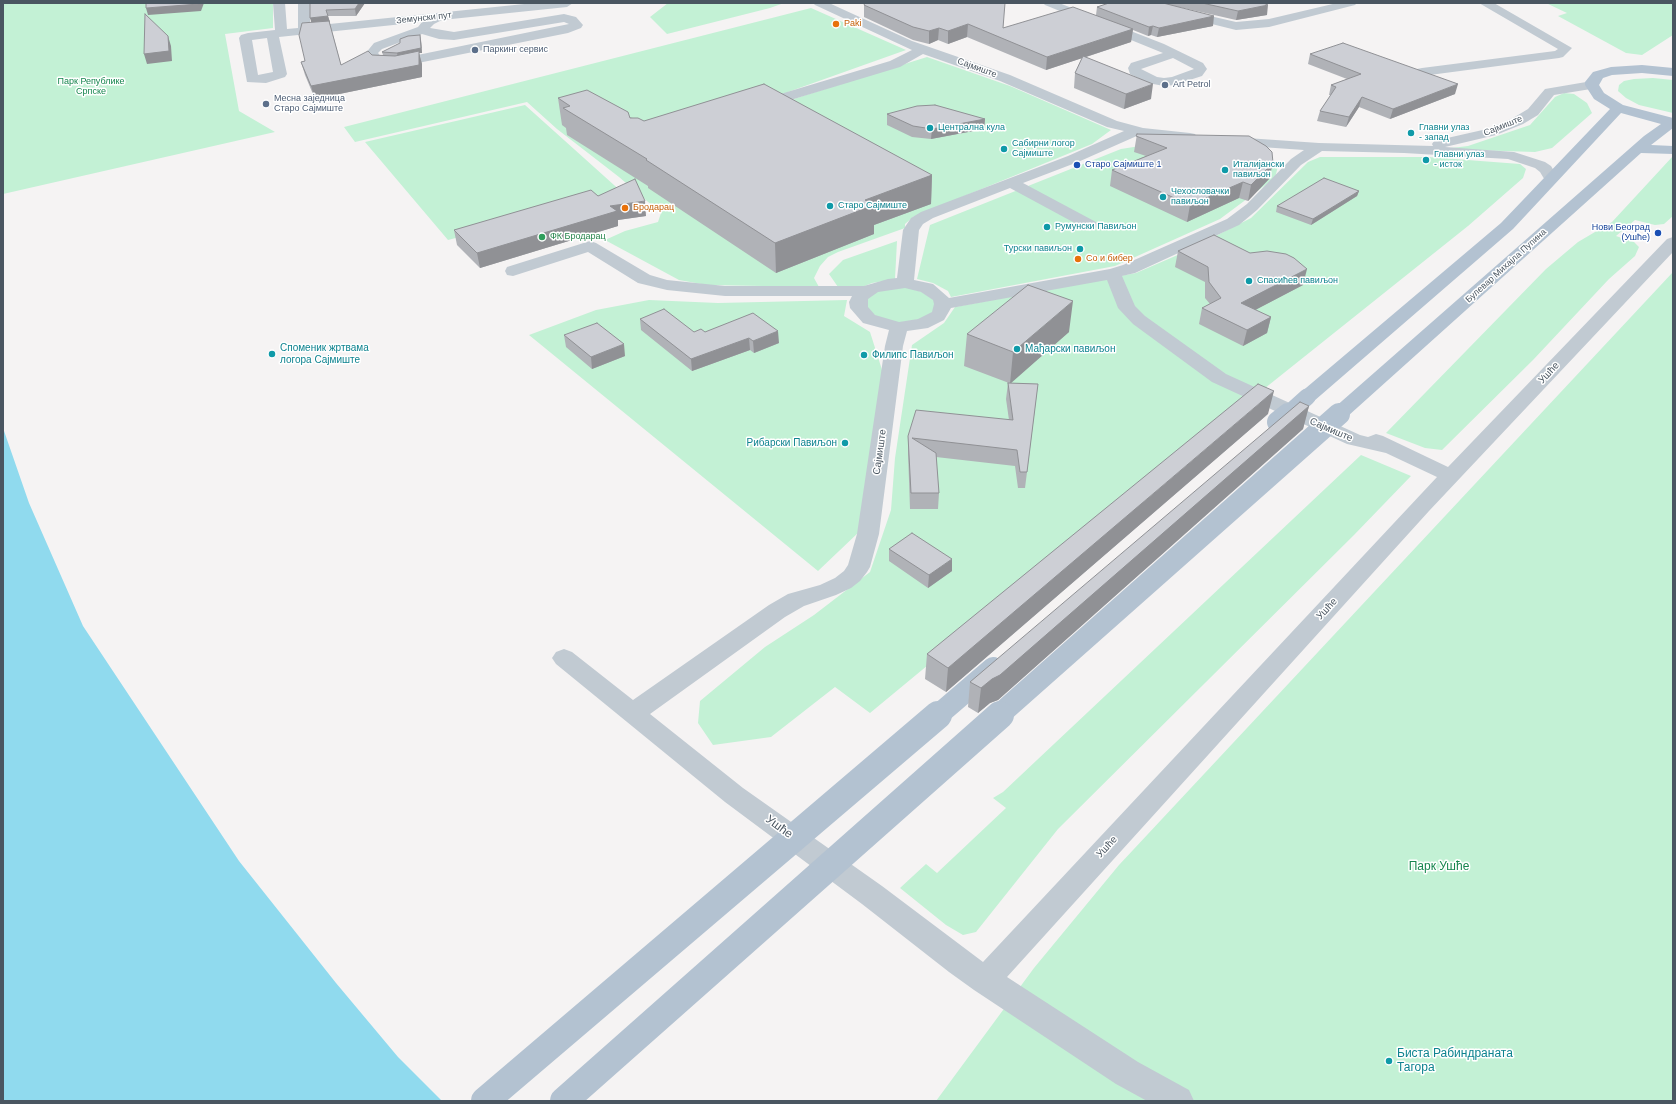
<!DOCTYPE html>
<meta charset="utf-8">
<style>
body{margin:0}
#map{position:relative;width:1676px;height:1104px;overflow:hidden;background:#f5f3f3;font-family:Arial,sans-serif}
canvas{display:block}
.frame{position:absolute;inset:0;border:4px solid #4a5661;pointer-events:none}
</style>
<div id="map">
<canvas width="1676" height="1104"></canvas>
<div class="frame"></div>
</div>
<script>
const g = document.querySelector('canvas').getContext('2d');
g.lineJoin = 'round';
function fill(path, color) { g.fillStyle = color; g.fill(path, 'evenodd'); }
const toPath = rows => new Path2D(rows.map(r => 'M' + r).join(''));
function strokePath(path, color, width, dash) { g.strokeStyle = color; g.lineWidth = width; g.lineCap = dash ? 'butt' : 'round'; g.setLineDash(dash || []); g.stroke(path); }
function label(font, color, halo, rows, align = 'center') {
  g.font = font + ' Arial,sans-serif'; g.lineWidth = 3; g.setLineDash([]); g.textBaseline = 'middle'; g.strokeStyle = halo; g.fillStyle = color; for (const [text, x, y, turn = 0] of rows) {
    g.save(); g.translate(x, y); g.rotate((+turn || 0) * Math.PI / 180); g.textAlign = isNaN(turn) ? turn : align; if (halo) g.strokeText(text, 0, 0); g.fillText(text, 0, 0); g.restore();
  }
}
fill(toPath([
 [3,3,273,3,273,28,225,34,239,111,275,132,3,194],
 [668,3,784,3,770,8,667,34,650,17],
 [1546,3,1673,3,1673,35,1642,55,1626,53,1558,16,1567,13],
 [811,8,906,50,788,92,768,107,927,57,1010,86,1111,130,1092,144,913,217,905,224,905,228,838,252,828,257,820,266,814,278,819,287,707,285,679,280,605,240,625,231,658,222,661,213,619,177,557,129,527,102,355,142,344,127],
 [1653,78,1673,80,1673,113,1639,105,1626,98,1618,91,1619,85,1624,81,1634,79],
 [1564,93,1574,94,1587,103,1592,113,1552,148,1535,152,1443,149,1468,146,1530,125,1555,97],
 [525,105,624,194,448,240,365,142],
 [1159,143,1263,154,1278,166,1275,178,1220,219,1115,266,951,297,948,291,933,283,917,279,930,225,1121,149],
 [1673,156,1673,216,1664,224,1655,225,1635,220,1616,236,1634,242,1639,247,1635,256,1609,279,1533,360,1442,450,1425,448,1386,433,1546,269,1578,242,1612,222],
 [1320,157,1428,157,1520,164,1526,169,1523,178,1468,226,1205,436,870,713,835,687,771,737,713,745,698,723,700,701,765,647,814,615,870,572,891,510,895,458,912,345,944,323,955,307,1136,273,1180,254,1251,218,1308,162],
 [897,241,895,279,872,283,860,288,838,287,829,274,843,260],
 [1673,272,1673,1101,936,1101,1034,968,1119,865],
 [905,287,922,292,934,300,935,311,921,319,897,323,876,316,867,310,868,294,881,289],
 [649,300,718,303,847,300,844,316,870,332,883,373,859,532,818,571,529,335,596,310],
 [1361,455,1411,476,1354,535,1058,829,976,932,963,935,946,925,900,888,926,864,937,873,1006,808,993,798,1003,792]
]), '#c3f1d5');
fill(toPath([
 [3,428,29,503,83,626,239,861,336,983,398,1057,442,1101,3,1101]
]), '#90daee');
fill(toPath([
 [273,3,285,3,287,29,298,28,298,3,310,3,310,26,534,3,573,3,567,7,442,20,434,24,430,28,454,32,564,14,576,17,583,25,581,28,568,33,398,67,375,66,365,54,374,43,418,27,422,22,279,37,287,74,285,77,266,83,247,82,239,38,241,35,248,33,275,30,273,3],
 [564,22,569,24,398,59,383,59,378,53,382,49,422,34,439,39,454,40,564,22],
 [267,38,273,72,258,75,252,40,267,38],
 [813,3,829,3,912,41,1010,75,1117,121,1143,128,1190,133,1195,134,1197,137,1195,140,1190,141,1139,135,1078,162,1023,183,1096,222,1098,225,1096,228,1084,228,1010,188,933,218,923,224,919,230,914,280,933,284,949,298,1110,269,1123,265,1227,219,1247,204,1291,159,1304,150,1232,145,1227,144,1225,141,1227,138,1232,137,1319,143,1433,146,1432,144,1434,141,1487,129,1513,118,1528,109,1545,89,1592,81,1597,82,1599,85,1597,88,1554,95,1538,115,1523,124,1496,135,1445,147,1514,152,1545,162,1551,166,1559,179,1556,182,1546,182,1540,172,1535,168,1508,159,1404,153,1322,151,1301,165,1257,210,1239,225,1135,273,1122,276,1135,306,1145,316,1226,374,1360,435,1368,437,1376,434,1383,436,1448,467,1667,239,1673,237,1673,252,1429,511,1007,977,1138,1062,1189,1090,1194,1101,1147,1101,1116,1084,974,990,949,972,862,904,725,802,556,664,552,658,556,652,564,649,572,652,633,700,769,605,788,594,820,585,835,578,844,571,848,565,857,534,885,346,889,330,863,323,850,308,849,302,852,296,725,296,667,290,638,283,588,252,513,276,507,275,505,271,507,267,590,241,596,243,650,275,667,280,725,286,864,286,888,279,897,278,903,230,911,218,921,212,1068,156,1124,131,1107,127,1000,81,923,54,900,67,764,108,754,108,752,105,754,102,890,61,912,50,815,5,813,3],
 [1107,280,1118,308,1133,324,1212,382,1347,444,1386,453,1437,477,983,962,882,886,743,788,650,714,785,617,804,606,836,595,851,588,860,581,867,572,870,567,879,534,903,346,907,331,928,328,944,320,951,308,1107,280],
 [905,288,921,292,933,300,934,304,932,312,918,319,899,322,875,315,868,307,868,299,878,292,905,288],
 [1043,3,1059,3,1164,44,1203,63,1207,69,1202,76,1174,85,1164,86,1148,83,1130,74,1128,68,1131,63,1163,53,1045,5,1043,3],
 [1173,58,1194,69,1172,77,1164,78,1157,77,1141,69,1173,58],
 [1133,3,1154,3,1236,22,1269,19,1337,3,1357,3,1355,5,1269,27,1236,30,1135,5,1133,3],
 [1479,3,1494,3,1572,48,1563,57,1559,58,1422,76,1417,75,1415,72,1417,69,1422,68,1555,51,1558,49,1479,3]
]), '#c1cad2');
fill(toPath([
 [1642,65,1673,68,1673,76,1642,73,1612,75,1603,78,1599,85,1604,93,1623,105,1673,118,1673,128,1651,145,1673,146,1673,154,1641,153,1348,416,1341,418,1334,416,1331,412,1334,408,1644,136,1661,124,1621,113,1513,229,1314,401,1307,403,1300,401,1297,397,1300,393,1501,223,1610,109,1594,99,1585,85,1585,82,1593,72,1611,67,1642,65]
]), '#b3c2d1');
strokePath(toPath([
 [1287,415,1307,397],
 [1338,415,1341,412]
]), '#b3c2d1', 17);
strokePath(toPath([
 [1278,422,1288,414],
 [937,716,993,668],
 [998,716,1339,414]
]), '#b3c2d1', 22);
strokePath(toPath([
 [485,1101,938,715],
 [564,1101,1000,715]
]), '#b3c2d1', 28);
fill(toPath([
 [310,3,365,3,356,16,328,16,341,65,372,55,383,55,382,52,421,40,422,53,419,53,422,64,422,77,315,99,305,75,301,62,305,61,311,23],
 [1109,3,1263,3,1267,15,1236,20,1179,7,1213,26,1157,37,1151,35,1148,36,1133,30,1131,42,1086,57,1151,99,1124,109,1074,88,1075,73,1082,58,1046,70,967,37,948,44,938,40,929,44,913,40,864,17,864,5,1003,28,1096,15,1097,7],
 [1310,54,1455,94,1390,119,1359,107,1346,127,1317,121,1320,111,1331,95,1329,95,1331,85,1347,79,1308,64],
 [558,98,644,121,932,175,931,204,874,225,874,234,776,273,648,188,648,186,567,135,566,128,562,125],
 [887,114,985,119,984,129,931,139,912,137,887,125],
 [1137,134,1269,179,1248,201,1239,198,1187,222,1110,186,1112,170,1146,156,1134,152],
 [1359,191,1357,196,1311,225,1276,212,1277,206],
 [598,196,646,216,618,220,618,226,480,268,457,245,454,230],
 [1178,251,1303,285,1255,310,1271,317,1267,333,1243,346,1199,324,1202,308,1210,304,1205,298,1205,282,1175,267],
 [640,319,694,332,705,332,779,343,754,353,750,350,692,371,641,330],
 [1069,332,1010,383,1038,384,1025,488,1018,488,1015,466,936,457,939,493,938,509,910,509,908,452,908,436,1009,420,1006,399,1008,383,1009,383,964,366,967,334],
 [564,335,625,356,592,369,566,347],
 [1309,406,1303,429,998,700,990,703,978,713,968,707,970,682],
 [1268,414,946,692,925,679,927,654],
 [889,549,952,571,928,588,889,561]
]), '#b0b2b7');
fill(toPath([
 [199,3,204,3,201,11,148,15,146,8],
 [359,3,365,3,356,16,355,9],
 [1268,5,1267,15,1236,20,1238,11],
 [328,16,330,22,312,24,310,18],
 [1214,16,1213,26,1157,37,1159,28],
 [968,24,967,37,948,44,948,31],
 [1153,26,1151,35,1148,36,1149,27],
 [939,28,938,40,929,44,929,31],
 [1133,29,1131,42,1046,70,1047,57],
 [420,35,421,40,422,53,419,53,422,64,422,77,315,99,311,86,398,58,397,53],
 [168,36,171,46,172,61,147,64,144,54],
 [1153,84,1151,99,1124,109,1126,94],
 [1458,84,1455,94,1390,119,1393,109],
 [1362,97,1359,107,1346,127,1349,117],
 [985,119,984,129,931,139,932,129],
 [1273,163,1269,179,1248,201,1251,185],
 [932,175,931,204,874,225,874,234,776,273,775,243,865,200],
 [1243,182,1239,198,1187,222,1190,205],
 [1359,191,1357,196,1311,225,1313,219],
 [645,201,646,216,618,220,618,226,480,268,477,253,610,206],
 [1307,269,1303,285,1238,319,1241,303],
 [1073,301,1069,332,1010,384,1013,352],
 [1271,317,1267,333,1243,346,1247,330],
 [778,331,779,343,754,353,753,341],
 [749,338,750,350,692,371,691,359],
 [624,344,625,356,592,369,591,357],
 [1274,391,1268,414,946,692,948,668],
 [1309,406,1303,429,998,700,990,703,978,713,981,688],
 [952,559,952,571,928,588,929,575]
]), '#909195');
const building = toPath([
 [146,3,199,3,199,4,146,8,146,3],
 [310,3,359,3,355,9,326,10,328,16,310,18,310,3],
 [865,3,1005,3,1003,28,1073,7,1133,29,1047,57,968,24,948,31,939,28,929,31,913,27,864,5,865,3],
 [1109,3,1163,3,1214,16,1159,28,1153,26,1149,27,1097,7,1109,3],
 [1202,3,1263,3,1268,5,1238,11,1202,3],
 [145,14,168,36,169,51,144,54,145,14],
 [329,21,341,65,368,51,372,55,395,56,419,51,419,65,311,86,301,62,305,61,299,35,302,23,329,21],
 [420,35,421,48,397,53,382,52,400,43,400,39,408,36,420,35],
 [1343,43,1458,84,1393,109,1362,97,1349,117,1320,111,1336,87,1331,85,1361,74,1310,54,1343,43],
 [1083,56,1153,84,1126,94,1075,73,1083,56],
 [764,84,932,175,865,200,874,205,775,243,646,160,647,159,563,108,570,106,558,98,587,90,628,112,630,118,638,118,644,121,764,84],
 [935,105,985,119,932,129,913,126,887,114,917,106,935,105],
 [1137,134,1249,136,1266,146,1272,152,1273,163,1251,185,1243,182,1190,205,1112,170,1167,148,1136,136,1137,134],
 [1324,178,1359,191,1313,219,1277,206,1324,178],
 [635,179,645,201,610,206,617,211,477,253,454,230,591,190,598,196,635,179],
 [1214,235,1250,253,1267,251,1286,254,1294,258,1307,269,1241,303,1271,317,1247,330,1202,308,1221,298,1209,282,1208,267,1178,251,1214,235],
 [1028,285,1073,301,1013,352,967,334,1028,285],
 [664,309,694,332,701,329,705,332,753,313,778,331,753,341,749,338,691,359,640,319,664,309],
 [597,323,624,344,591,357,564,335,597,323],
 [1008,383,1038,384,1027,472,1020,472,1017,450,912,438,936,453,939,493,911,493,908,436,916,410,1013,420,1008,383],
 [1258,384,1274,391,948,668,927,654,1258,384],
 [1300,402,1309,406,1000,675,992,679,981,688,970,682,1300,402],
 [912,533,952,559,929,575,889,549,912,533]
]);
fill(building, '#cdcfd5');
strokePath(building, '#909195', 1);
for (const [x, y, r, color] of [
 [836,24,4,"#e8710a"],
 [475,50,4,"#5c6f8a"],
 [1165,85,4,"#5c6f8a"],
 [266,104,4,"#5c6f8a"],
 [930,128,4,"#0f9aa8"],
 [1411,133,4,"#0f9aa8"],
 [1004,149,4,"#0f9aa8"],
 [1426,160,4,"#0f9aa8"],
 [1077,165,4,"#1a4fb4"],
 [1225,170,4,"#0f9aa8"],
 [1163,197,4,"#0f9aa8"],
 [830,206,4,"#0f9aa8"],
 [625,208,4,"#e8710a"],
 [1047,227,4,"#0f9aa8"],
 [1658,233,4,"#1a4fb4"],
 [542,237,4,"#2e9e5b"],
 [1080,249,4,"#0f9aa8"],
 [1078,259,4,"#e8710a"],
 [1249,281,4,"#0f9aa8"],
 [1017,349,4,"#0f9aa8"],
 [272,354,4,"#0f9aa8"],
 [864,355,4,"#0f9aa8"],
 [845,443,4,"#0f9aa8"],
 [1389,1061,4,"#0f9aa8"]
]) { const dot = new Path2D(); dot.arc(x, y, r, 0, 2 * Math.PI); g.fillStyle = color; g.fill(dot); strokePath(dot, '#fff', 1.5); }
label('9px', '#4a5661', '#fff', [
 ["Земунски пут",424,18,-6],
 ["Сајмиште",977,68,20],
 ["Сајмиште",1503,126,-22],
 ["Булевар Михајла Пупина",1506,266,-42]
]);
label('9px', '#c56008', '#fff', [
 ["Paki",844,24],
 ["Бродарац",633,208],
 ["Со и бибер",1086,259]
], 'left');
label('9px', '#4e5e75', '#fff', [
 ["Паркинг сервис",483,50],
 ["Art Petrol",1173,85],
 ["Месна заједница",274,99],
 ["Старо Сајмиште",274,109]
], 'left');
label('9px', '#17864f', '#fff', [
 ["Парк Републике",91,82],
 ["Српске",91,92]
]);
label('9px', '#0d838f', '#fff', [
 ["Централна кула",938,128],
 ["Главни улаз",1419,128],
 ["- запад",1419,138],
 ["Сабирни логор",1012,144],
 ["Сајмиште",1012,154],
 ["Главни улаз",1434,155],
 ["- исток",1434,165],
 ["Италијански",1233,165],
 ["павиљон",1233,175],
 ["Чехословачки",1171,192],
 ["павиљон",1171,202],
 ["Старо Сајмиште",838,206],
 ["Румунски Павиљон",1055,227],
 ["Турски павиљон",1072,249,"right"],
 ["Спасићев павиљон",1257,281]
], 'left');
label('9px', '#164399', '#fff', [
 ["Старо Сајмиште 1",1085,165],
 ["Нови Београд",1650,228,"right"],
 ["(Ушће)",1650,238,"right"]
], 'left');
label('9px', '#27864d', '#fff', [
 ["ФК Бродарац",550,237]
], 'left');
label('10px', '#0d838f', '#fff', [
 ["Споменик жртвама",280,348],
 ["логора Сајмиште",280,360],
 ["Мађарски павиљон",1025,349],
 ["Филипс Павиљон",872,355],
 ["Рибарски Павиљон",837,443,"right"]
], 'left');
label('10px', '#4a5661', '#fff', [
 ["Ушће",1549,373,-47],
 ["Сајмиште",1331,430,23],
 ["Сајмиште",880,452,-82],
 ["Ушће",1327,609,-47],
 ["Ушће",1107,847,-47]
]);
label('12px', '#4a5661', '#fff', [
 ["Ушће",779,827,36]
]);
label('12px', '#17864f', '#fff', [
 ["Парк Ушће",1439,867]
]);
label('12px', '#0d838f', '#fff', [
 ["Биста Рабиндраната",1397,1054],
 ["Тагора",1397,1068]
], 'left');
</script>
